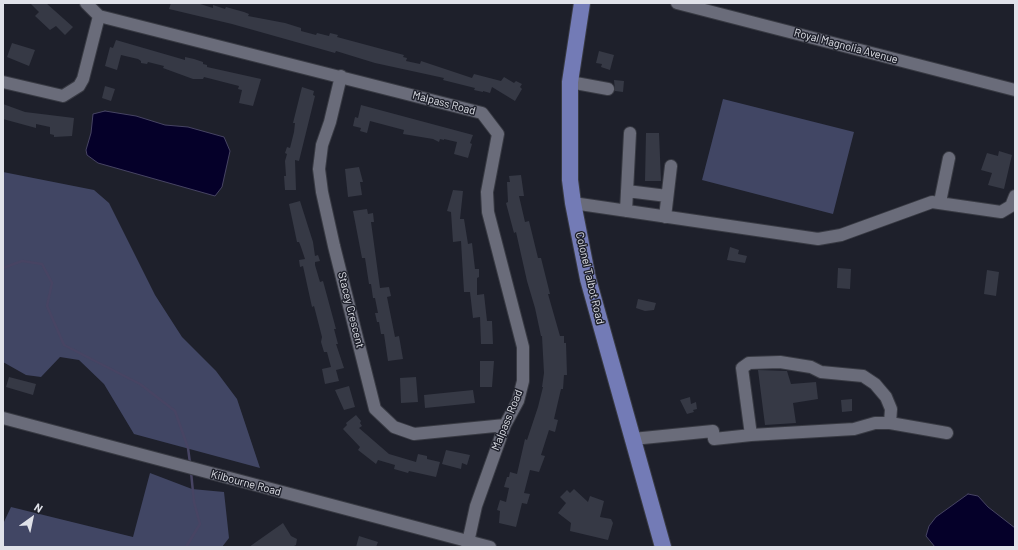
<!DOCTYPE html>
<style>
body{margin:0}
#map{position:relative;width:1018px;height:550px;overflow:hidden;background:#1e202b;font-family:Barlow,sans-serif}
canvas{display:block}
.frame{position:absolute;inset:0;border:4px solid #e0e2e9;pointer-events:none}
.north{position:absolute;left:12px;top:498px;width:40px;height:40px;-webkit-text-stroke:3px #1e202b;paint-order:stroke;rotate:33deg;font-size:11px;font-weight:700;line-height:16px;text-align:center;color:#e0e2e9}
.north::after{content:'';display:block;margin:auto;width:14px;height:18px;background:#e0e2e9;clip-path:polygon(50% 0,100% 100%,50% 72%,0 100%)}
</style>
<div id="map">
<canvas width="1018" height="550"></canvas>
<div class="frame"></div>
<div class="north">N</div>
</div>
<script>
const g = document.querySelector('canvas').getContext('2d');
g.lineJoin = 'round';
function fill(path, color) { g.fillStyle = color; g.fill(path, 'evenodd'); }
const toPath = rows => new Path2D(rows.map(r => 'M' + r).join(''));
function strokePath(path, color, width, dash) { g.strokeStyle = color; g.lineWidth = width; g.lineCap = dash ? 'butt' : 'round'; g.setLineDash(dash || []); g.stroke(path); }
function label(font, color, halo, rows, align = 'center') {
  g.font = font + ' Barlow,sans-serif'; g.lineWidth = 3; g.setLineDash([]); g.textBaseline = 'middle'; g.strokeStyle = halo; g.fillStyle = color; for (const [text, x, y, turn = 0] of rows) {
    g.save(); g.translate(x, y); g.rotate((+turn || 0) * Math.PI / 180); g.textAlign = isNaN(turn) ? turn : align; if (halo) g.strokeText(text, 0, 0); g.fillText(text, 0, 0); g.restore();
  }
}
fill(toPath([
 [723,99,854,132,833,214,702,180],
 [3,172,94,190,109,203,155,295,182,337,216,371,237,399,260,468,134,434,104,384,79,360,60,357,41,377,26,375,3,362],
 [150,473,192,489,224,492,229,538,222,547,3,547,3,524,11,507,133,537]
]), '#414664');
const water = toPath([
 [105,111,136,116,165,125,188,127,224,137,230,151,222,187,215,196,98,163,87,155,86,150,91,133,93,114,105,111],
 [968,494,978,496,988,507,1015,528,1015,547,935,547,926,536,929,526,936,517,968,494]
]);
fill(water, '#050029');
strokePath(water, '#474463', 1);
strokePath(toPath([
 [3,268,22,261,42,264,52,283,47,306,64,345,140,384,175,411,188,448,190,463],
 [186,547,200,524,194,502,191,472]
]), '#474463', 2.5);
fill(toPath([
 [30,3,46,3,73,27,65,35,56,26,50,30,35,16,39,12],
 [171,3,197,3,213,8,213,5,225,9,226,7,244,12,249,14,248,16,285,23,301,28,301,31,316,35,317,33,329,36,330,33,338,35,337,37,404,55,403,57,407,58,406,61,420,64,421,61,472,78,474,74,501,81,504,77,514,83,516,81,522,84,520,87,522,89,515,101,492,87,490,93,483,91,483,92,474,90,475,88,443,80,444,78,375,63,336,51,335,53,232,24,169,9],
 [116,40,185,60,185,57,194,59,203,62,203,64,207,65,207,67,261,79,253,106,239,103,242,90,238,89,239,86,204,77,203,79,193,79,163,68,164,66,148,62,147,64,141,63,141,61,138,59,121,55,117,70,105,66,110,47,113,48],
 [12,43,35,50,29,66,7,57],
 [599,51,614,55,610,70,601,67,602,64,596,63],
 [614,80,624,81,623,92,615,91],
 [105,86,115,89,111,101,102,98],
 [302,87,314,91,313,95,315,96,299,161,295,160,296,190,285,190,284,176,286,176,285,161,287,154,285,153,287,147,290,148,294,132,295,123,293,123],
 [3,104,25,112,74,118,72,136,54,137,54,135,50,134,50,127,36,124,36,128,3,119],
 [361,105,473,135,470,143,472,144,468,158,454,154,457,142,444,139,444,140,440,139,439,142,433,139,403,134,404,130,370,121,367,133,360,131,361,128,353,126,355,117,358,118],
 [646,133,659,133,661,181,645,181],
 [999,151,1012,155,1004,189,988,185,992,173,981,170,987,153,998,156],
 [359,167,363,182,360,182,362,195,348,197,345,169],
 [521,175,524,196,519,196,525,222,529,221,538,258,541,258,550,294,548,294,560,336,564,336,564,343,566,343,567,375,564,375,563,389,561,389,554,419,558,420,555,432,549,430,541,455,545,456,539,472,530,470,524,493,530,494,527,504,522,503,516,527,499,523,500,511,497,510,500,500,506,502,509,488,504,487,507,477,509,477,510,472,517,474,525,439,527,440,538,407,543,387,542,387,544,373,542,336,541,336,535,308,527,281,516,232,514,233,506,203,508,202,507,182,510,182,509,176],
 [453,190,463,191,460,219,464,219,468,244,472,243,475,269,479,269,479,277,477,278,477,295,484,294,487,321,492,321,493,344,481,344,480,317,473,318,470,292,464,292,461,241,453,242,451,212,447,211],
 [300,201,313,242,315,256,318,255,320,261,315,262,315,265,320,282,323,281,336,329,334,329,338,344,336,344,344,368,336,370,339,381,325,384,322,369,331,367,327,352,324,352,321,342,322,337,314,306,312,307,303,266,300,267,299,260,305,259,301,247,299,242,297,242,289,204],
 [367,209,368,214,373,213,374,222,371,222,380,288,389,287,391,296,387,297,395,337,399,336,403,359,388,361,384,334,381,334,379,322,377,322,375,313,378,313,375,298,373,298,371,284,369,284,365,258,362,258,353,211],
 [730,247,739,250,738,254,747,256,745,263,727,260],
 [838,268,851,269,850,289,837,288],
 [987,270,999,272,996,296,984,294],
 [638,299,656,303,654,310,645,311,636,308],
 [480,361,494,361,492,387,480,387],
 [758,370,787,371,791,384,816,382,818,399,793,403,796,423,765,425],
 [9,377,36,384,33,395,6,387],
 [416,377,418,402,401,403,400,378],
 [349,386,355,407,344,410,335,390],
 [473,390,475,403,425,408,424,395],
 [690,397,691,404,696,402,697,409,693,410,694,412,687,414,680,400],
 [852,399,852,411,842,412,841,400],
 [356,415,361,421,360,423,362,426,359,428,389,454,416,462,418,454,427,456,427,459,440,462,436,477,409,471,408,473,394,469,395,465,378,460,376,464,358,450,360,447,343,429,347,425,346,423],
 [446,450,470,455,467,465,462,463,461,469,442,464],
 [574,489,588,502,590,496,604,501,600,517,611,519,613,523,608,540,570,531,571,523,558,513,566,503,560,497,567,490,570,493],
 [283,523,291,536,297,539,296,545,292,547,249,547],
 [359,536,378,542,376,547,356,547]
]), '#363945');
const minor = toPath([
 [86,3,99,16,482,113,498,134,487,192,488,212,523,347,523,381,518,401,505,425,476,506,467,547],
 [677,3,1015,90],
 [341,76,330,122,322,145,319,169,322,192,334,246,375,409,394,427,414,434,505,425],
 [3,82,63,96,79,86,83,79,99,16],
 [570,82,608,89],
 [627,191,667,196],
 [940,202,949,158],
 [573,203,818,239,841,235,932,202,1001,212,1011,206,1015,196],
 [626,211,630,133],
 [665,217,671,166],
 [3,418,490,547],
 [751,435,854,429,875,423,890,423,947,433],
 [633,439,713,431,714,439,751,435,742,368,749,363,780,362,811,367,821,372,863,376,875,384,886,397,891,409,890,423]
]);
const major = toPath([
 [582,3,570,82,570,180,573,203,588,279,663,547]
]);
strokePath(minor, '#383a43', 14);
strokePath(major, '#383a43', 18);
strokePath(minor, '#6a6c7a', 12);
strokePath(major, '#737bb6', 16);
label('11px', '#e0e2e9', '#1e202b', [
 ["Royal Magnolia Avenue",846,46,15],
 ["Malpass Road",444,103,15],
 ["Colonel Talbot Road",590,278,77],
 ["Stacey Crescent",351,310,76],
 ["Malpass Road",507,420,-68],
 ["Kilbourne Road",246,483,15]
]);
</script>
